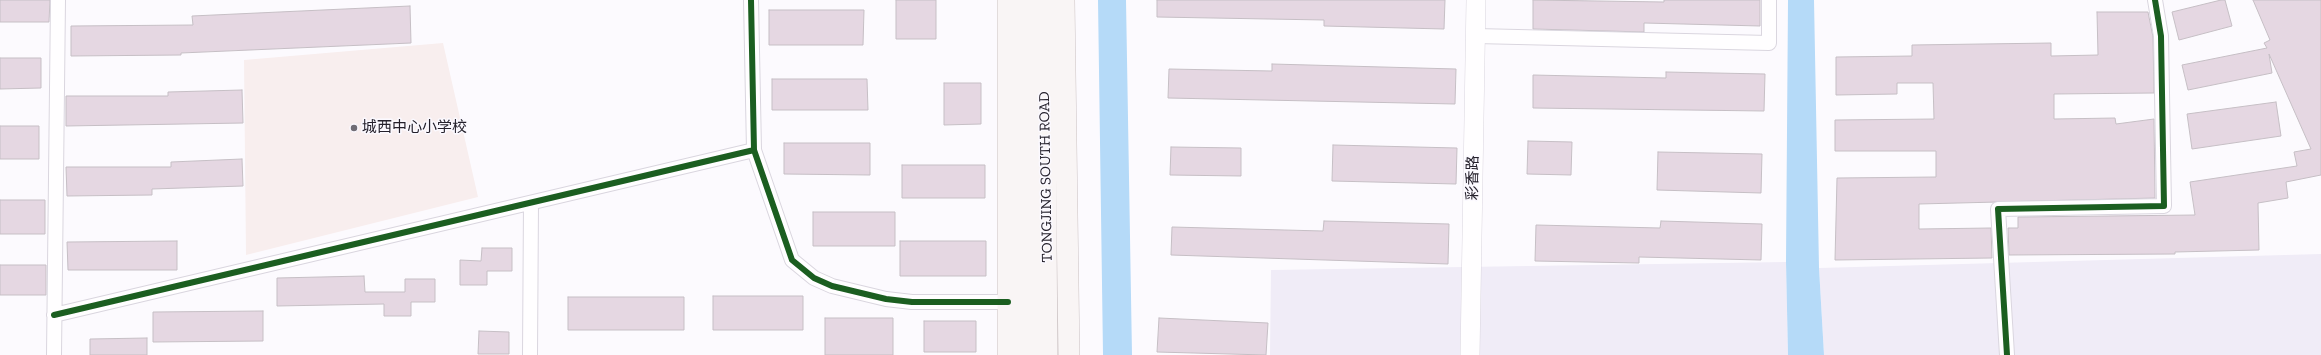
<!DOCTYPE html>
<meta charset="utf-8">
<style>
body{margin:0}
canvas{display:block;background:#fcfafe}
</style>
<canvas width="2321" height="355"></canvas>
<script>
const g = document.querySelector('canvas').getContext('2d');
g.lineJoin = 'round';
function fill(path, color) { g.fillStyle = color; g.fill(path, 'evenodd'); }
const toPath = rows => new Path2D(rows.map(r => 'M' + r).join(''));
function strokePath(path, color, width, dash) { g.strokeStyle = color; g.lineWidth = width; g.lineCap = dash ? 'butt' : 'round'; g.setLineDash(dash || []); g.stroke(path); }
function label(font, color, halo, rows, align = 'center') {
  g.font = font + ' "Zilla Slab","Noto Sans SC",serif'; g.lineWidth = 3; g.setLineDash([]); g.textBaseline = 'middle'; g.strokeStyle = halo; g.fillStyle = color; for (const [text, x, y, turn = 0] of rows) {
    g.save(); g.translate(x, y); g.rotate((+turn || 0) * Math.PI / 180); g.textAlign = isNaN(turn) ? turn : align; if (halo) g.strokeText(text, 0, 0); g.fillText(text, 0, 0); g.restore();
  }
}
fill(toPath([
 [2321,254,2321,355,1824,355,1819,268],
 [1786,262,1788,355,1270,355,1271,270]
]), '#f0ecf7');
fill(toPath([
 [443,43,478,197,246,255,244,60]
]), '#f8eeee');
fill(toPath([
 [1098,0,1126,0,1132,355,1103,355],
 [1788,0,1814,0,1819,268,1824,355,1788,355,1786,262]
]), '#b5daf8');
const building = toPath([
 [0,0,50,0,49,22,0,22,0,0],
 [896,0,936,0,936,39,896,39,896,0],
 [1157,0,1445,0,1444,29,1324,26,1324,20,1157,17,1157,0],
 [1533,0,1664,2,1664,0,1760,0,1760,26,1644,23,1644,32,1533,29,1533,0],
 [2221,0,2225,0,2232,26,2179,40,2172,12,2221,0],
 [2253,0,2321,0,2321,175,2286,182,2288,198,2258,203,2259,250,2175,252,2175,254,2009,255,2008,228,2018,228,2018,217,2195,215,2190,182,2297,166,2294,152,2311,149,2269,54,2272,73,2188,90,2182,65,2267,48,2264,43,2270,40,2253,0],
 [410,6,411,43,181,53,181,55,71,56,71,26,193,25,192,16,410,6],
 [769,10,864,10,863,45,769,45,769,10],
 [2097,12,2148,12,2153,37,2154,93,2054,94,2054,119,2115,118,2116,124,2154,119,2155,198,1919,204,1919,229,1991,228,1992,258,1835,260,1837,178,1936,177,1936,151,1835,151,1835,120,1934,119,1933,83,1897,83,1897,94,1836,95,1836,57,1912,56,1912,45,2051,43,2051,56,2098,55,2097,12],
 [0,58,41,58,41,88,0,89,0,58],
 [1272,64,1456,69,1455,104,1168,98,1169,69,1272,71,1272,64],
 [1666,72,1765,74,1764,111,1533,108,1533,75,1666,78,1666,72],
 [772,79,867,79,868,110,772,110,772,79],
 [944,83,981,83,981,124,944,125,944,83],
 [242,90,243,123,66,126,66,96,168,96,168,92,242,90],
 [2276,102,2281,136,2192,149,2187,114,2276,102],
 [0,126,39,126,39,159,0,159,0,126],
 [1528,141,1572,142,1571,175,1527,174,1528,141],
 [784,143,870,143,870,175,784,174,784,143],
 [1333,145,1457,148,1456,184,1332,181,1333,145],
 [1171,147,1241,148,1241,176,1170,175,1171,147],
 [1658,152,1762,154,1761,193,1657,190,1658,152],
 [242,159,243,186,152,189,152,195,67,196,66,167,171,167,171,162,242,159],
 [902,165,985,165,985,198,902,198,902,165],
 [0,200,45,200,45,234,0,234,0,200],
 [813,212,895,212,895,246,813,246,813,212],
 [1324,221,1449,224,1448,264,1171,255,1172,227,1323,231,1324,221],
 [1661,221,1762,224,1761,260,1639,257,1639,263,1535,261,1536,225,1660,228,1661,221],
 [177,241,177,270,68,270,67,242,177,241],
 [900,241,986,241,986,276,900,276,900,241],
 [482,248,512,248,512,271,487,271,487,285,460,285,460,260,481,261,482,248],
 [0,265,46,265,46,295,0,295,0,265],
 [364,276,365,292,405,292,405,279,435,279,435,302,411,302,411,316,384,316,384,304,277,306,277,278,364,276],
 [713,296,803,296,803,330,713,330,713,296],
 [568,297,684,297,684,330,568,330,568,297],
 [263,311,263,341,153,342,153,312,263,311],
 [825,318,893,318,893,355,825,355,825,318],
 [1159,318,1268,323,1266,355,1157,352,1159,318],
 [924,321,976,321,976,352,924,352,924,321],
 [479,331,509,332,509,354,478,354,479,331],
 [147,338,147,355,90,355,90,339,147,338]
]);
fill(building, '#e5d7e2');
strokePath(building, '#c6bfc5', 1);
const street = toPath([
 [751,0,754,150,792,260,814,278,832,286,886,299,912,302,1008,302],
 [1476,36,1769,43,1769,0],
 [54,315,754,150],
 [54,355,58,0],
 [530,355,531,203],
 [2007,355,1998,209,2164,206,2161,36,2155,0]
]);
const secondary = toPath([
 [1470,355,1476,0]
]);
const primary = toPath([
 [1008,0,1008,355],
 [1025,0,1029,355],
 [1044,0,1047,355],
 [1064,0,1069,355]
]);
strokePath(street, '#dad6df', 16);
strokePath(secondary, '#dad6df', 20);
strokePath(primary, '#cbc2c3', 22);
strokePath(street, '#fffeff', 14);
strokePath(secondary, '#fffeff', 19);
strokePath(primary, '#f9f5f5', 21);
strokePath(toPath([
 [751,0,754,150,792,260,814,278,832,286,886,299,912,302,1008,302],
 [54,315,754,150],
 [2007,355,1998,209,2164,206,2161,36,2155,0]
]), '#1b5e20', 6);
for (const [x, y, r, color] of [
 [354,128,4,"#706c75"]
]) { const dot = new Path2D(); dot.arc(x, y, r, 0, 2 * Math.PI); g.fillStyle = color; g.fill(dot); strokePath(dot, '#fbf9ff', 1.5); }
label('15px', '#24202b', '#fbf9ff', [
 ["城西中心小学校",362,128]
], 'left');
label('15px', '#24202b', '#fbf9ff', [
 ["TONGJING SOUTH ROAD",1046,177,-91],
 ["彩香路",1473,178,-89]
]);
</script>
